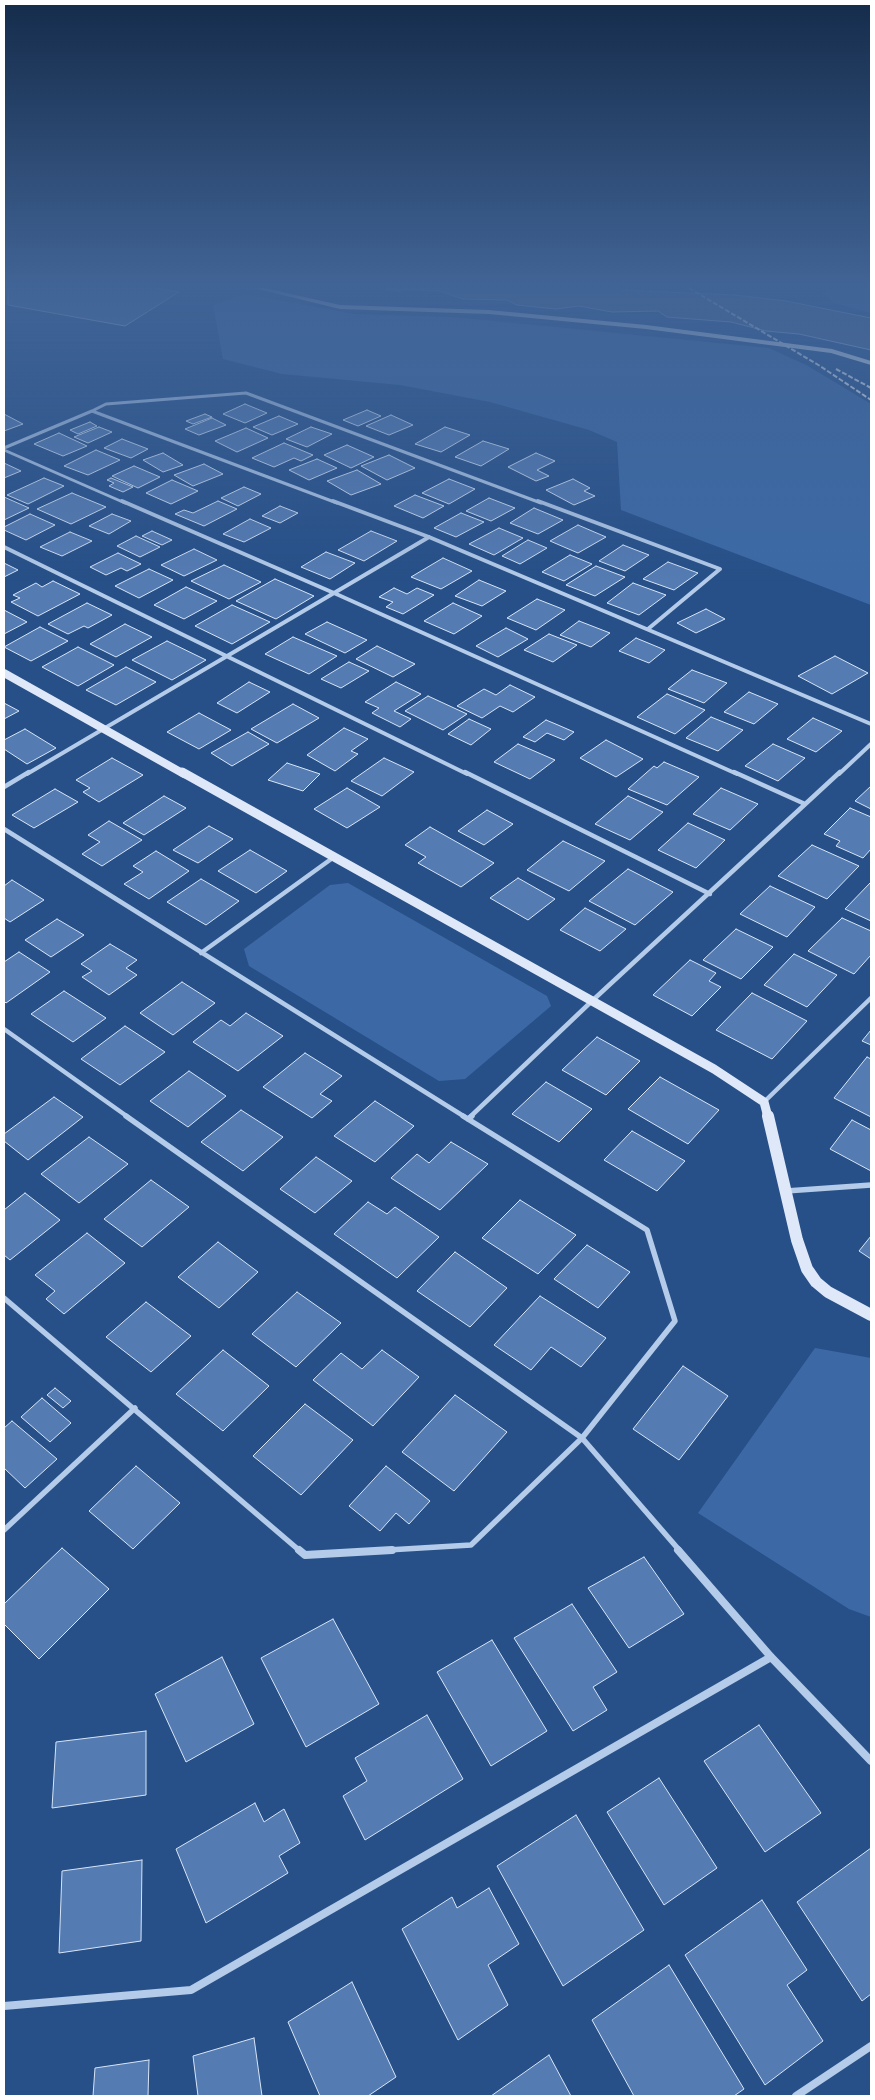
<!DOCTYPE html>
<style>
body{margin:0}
#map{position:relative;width:875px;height:2100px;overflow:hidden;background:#275088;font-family:Lato,sans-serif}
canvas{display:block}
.frame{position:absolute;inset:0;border:5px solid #fff;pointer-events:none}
</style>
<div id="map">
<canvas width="875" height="2100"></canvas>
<div class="frame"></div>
</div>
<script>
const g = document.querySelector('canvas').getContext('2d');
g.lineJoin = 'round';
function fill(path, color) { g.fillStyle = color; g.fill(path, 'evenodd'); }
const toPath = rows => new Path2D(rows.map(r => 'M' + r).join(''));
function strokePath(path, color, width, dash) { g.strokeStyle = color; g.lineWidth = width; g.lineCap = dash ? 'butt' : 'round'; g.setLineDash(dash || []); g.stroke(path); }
fill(toPath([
 [832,288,871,288,871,313,834,303,822,293],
 [245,294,355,314,453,317,769,348,808,366,871,404,871,605,621,510,617,442,589,430,490,402,400,385,282,374,223,359,213,305],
 [348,883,547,996,551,1006,465,1079,439,1081,249,966,244,949,330,885],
 [815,1348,871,1358,871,1617,849,1609,698,1513]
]), '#3c69a5');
const water = toPath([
 [386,288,618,288,622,290,735,295,786,301,871,318,871,350,799,334,766,331,731,322,667,317,658,311,612,312,579,306,556,309,517,305,507,300,463,299,440,291,406,289,399,291,385,289,386,288]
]);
fill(water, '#4d6992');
strokePath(water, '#a8c5e9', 1);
const building = toPath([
 [8,288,156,288,179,292,125,326,8,305,8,288],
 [245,404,267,413,245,423,223,414,245,404],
 [367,410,381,416,358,426,343,420,367,410],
 [4,414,23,424,4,431,4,414],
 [205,414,212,417,193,424,186,421,205,414],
 [391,415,413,425,389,435,366,426,391,415],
 [279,416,298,424,272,435,253,427,279,416],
 [212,418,226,425,199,435,185,429,212,418],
 [90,422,97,426,78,434,70,430,90,422],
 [99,427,112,432,88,443,74,437,99,427],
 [311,427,332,434,307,447,286,439,311,427],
 [445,427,470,435,441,452,415,444,445,427],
 [246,428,268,438,237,452,215,441,246,428],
 [59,433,87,446,63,456,34,444,59,433],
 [122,439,148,449,131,458,104,448,122,439],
 [483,441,509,449,481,466,455,457,483,441],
 [284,443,313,455,301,461,294,458,274,467,252,458,284,443],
 [347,445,374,457,351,468,324,455,347,445],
 [96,450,120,460,88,475,64,466,96,450],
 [163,453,183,465,163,472,143,460,163,453],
 [536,453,555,461,537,470,549,476,536,481,508,467,536,453],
 [389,455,415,468,387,480,361,466,389,455],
 [317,459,337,468,309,480,289,470,317,459],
 [4,463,21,471,4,478,4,463],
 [204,464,223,474,193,486,174,475,204,464],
 [134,466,160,477,138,488,112,476,134,466],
 [357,470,381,484,351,495,327,481,357,470],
 [44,478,64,486,28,504,7,495,44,478],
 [111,478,133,487,123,492,109,486,114,483,107,480,111,478],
 [449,479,475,489,449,504,422,493,449,479],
 [573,479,590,488,584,491,595,496,574,505,546,490,573,479],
 [172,480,198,491,171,504,146,493,172,480],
 [244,487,261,494,238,506,221,498,244,487],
 [72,493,106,507,71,524,37,509,72,493],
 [415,495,444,506,423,518,394,506,415,495],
 [4,497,29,508,4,520,4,497],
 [489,498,515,508,491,521,466,511,489,498],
 [218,501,237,509,204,526,175,514,184,510,193,513,218,501],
 [280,506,298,513,280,523,262,516,280,506],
 [534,508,563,520,538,534,510,523,534,508],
 [461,513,484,522,456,537,434,528,461,513],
 [30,514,55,525,26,540,4,530,4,527,30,514],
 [112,514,131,521,109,534,89,526,112,514],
 [250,519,271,528,244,542,223,534,250,519],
 [578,525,606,537,578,553,550,541,578,525],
 [499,528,523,538,494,555,469,544,499,528],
 [152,531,172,540,162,545,142,536,152,531],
 [371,531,397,541,364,561,338,550,371,531],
 [70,532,92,541,62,556,40,547,70,532],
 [136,536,160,547,140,557,117,546,136,536],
 [528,540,547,548,520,564,502,556,528,540],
 [623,545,649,555,625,571,599,561,623,545],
 [194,549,217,560,184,576,161,565,194,549],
 [326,552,355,563,330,579,301,567,326,552],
 [118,553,141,564,127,571,121,568,106,575,90,567,118,553],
 [570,555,592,564,564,581,542,572,570,555],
 [443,558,472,571,441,589,411,577,443,558],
 [668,562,698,573,674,590,643,579,668,562],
 [4,563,18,570,4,577,4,563],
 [224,565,261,582,229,599,191,581,224,565],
 [596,566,625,577,595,596,566,585,596,566],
 [149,569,173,580,139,598,115,586,149,569],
 [275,579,314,596,276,619,236,601,275,579],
 [479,580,506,591,482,606,455,596,479,580],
 [53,581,80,594,38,616,11,602,20,598,13,595,36,583,42,587,53,581],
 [633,583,666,595,639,615,607,603,633,583],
 [186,587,217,601,184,619,154,605,186,587],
 [394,588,407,594,417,588,434,595,403,614,386,607,393,602,379,597,394,588],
 [537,599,565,610,536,630,507,618,537,599],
 [87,603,112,615,88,628,84,626,68,634,48,624,87,603],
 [453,603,482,616,454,634,424,621,453,603],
 [232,605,270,622,232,644,195,626,232,605],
 [706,609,725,619,696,633,677,623,706,609],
 [4,610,27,622,4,634,4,610],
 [579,621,610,633,591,647,560,635,579,621],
 [327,622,367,640,345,653,305,634,327,622],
 [125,624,152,637,116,657,90,644,125,624],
 [40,627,68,641,31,661,4,647,40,627],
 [506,628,528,639,498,657,476,646,506,628],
 [549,634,577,645,553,662,524,650,549,634],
 [293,637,337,656,309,674,265,654,293,637],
 [636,638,665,650,649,663,619,651,636,638],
 [167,641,206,660,172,680,132,660,167,641],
 [377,646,415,664,393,677,356,659,377,646],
 [78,647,114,665,78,686,42,667,78,647],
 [835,656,868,673,832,694,798,676,835,656],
 [349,662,369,671,341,688,321,679,349,662],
 [126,667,156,682,116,705,86,690,126,667],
 [692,670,727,683,704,703,668,689,692,670],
 [249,682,270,692,237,713,217,703,249,682],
 [396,682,421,694,394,711,411,719,400,727,372,713,379,708,365,702,396,682],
 [510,685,535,697,513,712,500,706,482,718,457,706,484,689,496,695,510,685],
 [749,692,778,704,754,724,724,712,749,692],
 [667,694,705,710,675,734,637,717,667,694],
 [428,696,467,714,443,730,405,711,428,696],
 [4,703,19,711,4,719,4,703],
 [293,704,319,718,277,743,251,729,293,704],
 [199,713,231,730,199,749,167,732,199,713],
 [711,717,743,730,718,751,686,738,711,717],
 [813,718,842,731,816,752,787,739,813,718],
 [469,719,491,729,471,745,448,734,469,719],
 [546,720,558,725,574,732,564,740,547,733,535,742,523,737,546,720],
 [344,728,368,739,351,751,358,754,335,771,307,755,344,728],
 [25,729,56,748,27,764,4,749,4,740,25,729],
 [248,732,269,744,232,766,211,753,248,732],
 [606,740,643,759,616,777,580,758,606,740],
 [518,744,555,760,530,779,494,762,518,744],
 [773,744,805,758,778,781,745,766,773,744],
 [112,758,143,775,99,802,83,792,90,788,76,780,112,758],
 [384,758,414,772,382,796,351,781,384,758],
 [664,762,699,777,667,805,628,789,654,766,657,768,664,762],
 [287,763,320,774,303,791,268,780,287,763],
 [871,786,871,809,855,801,871,786],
 [347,788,380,807,347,828,314,809,347,788],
 [721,788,758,804,730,830,693,814,721,788],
 [55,789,78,802,34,828,12,815,55,789],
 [164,796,186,808,144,835,123,823,164,796],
 [628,796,663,812,630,840,595,824,628,796],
 [850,808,871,817,871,849,863,858,836,846,840,841,824,834,850,808],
 [487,810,513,824,484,845,458,831,487,810],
 [109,821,142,840,102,866,82,854,100,842,88,835,109,821],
 [688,823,725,840,696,868,658,850,688,823],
 [209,826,233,839,198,863,173,850,209,826],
 [430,827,494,863,461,887,418,863,426,857,405,845,430,827],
 [563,841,605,861,569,891,527,870,563,841],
 [812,845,859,866,827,899,778,876,812,845],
 [250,850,287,871,256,893,218,871,250,850],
 [156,851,189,871,149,899,124,884,143,872,133,866,156,851],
 [628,869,673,892,635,925,589,901,628,869],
 [518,878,555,899,528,920,490,898,518,878],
 [201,879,239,901,206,925,167,902,201,879],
 [12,880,44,900,10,922,4,918,4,886,12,880],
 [871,882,871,921,845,909,871,882],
 [770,886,815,907,787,937,740,914,770,886],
 [585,908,626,929,600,951,560,930,585,908],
 [842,918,871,931,871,955,854,974,808,951,842,918],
 [57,919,84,935,51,957,25,940,57,919],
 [736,929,773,947,741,979,703,960,736,929],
 [110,944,137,960,126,968,137,975,109,995,82,977,92,971,81,964,110,944],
 [19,952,50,972,6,1003,4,1001,4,962,19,952],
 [794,954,837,975,807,1007,764,985,794,954],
 [690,960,716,973,709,981,721,987,692,1016,653,995,690,960],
 [182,982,215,1003,173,1035,140,1013,182,982],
 [64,991,106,1018,73,1042,31,1014,64,991],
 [752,993,807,1021,772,1059,716,1030,752,993],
 [246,1013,283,1036,238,1071,193,1042,221,1020,230,1026,246,1013],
 [125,1026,165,1052,120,1085,81,1059,125,1026],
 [871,1030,871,1045,862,1041,871,1030],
 [597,1037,640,1061,606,1095,562,1070,597,1037],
 [305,1053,342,1076,320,1094,332,1101,312,1118,263,1087,305,1053],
 [867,1057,871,1059,871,1117,834,1098,867,1057],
 [189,1071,226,1096,188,1127,150,1101,189,1071],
 [660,1077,719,1110,688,1144,628,1109,660,1077],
 [546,1082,592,1109,559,1142,512,1114,546,1082],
 [54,1097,83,1117,28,1160,4,1141,4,1134,54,1097],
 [375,1101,414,1126,375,1162,334,1136,375,1101],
 [241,1110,283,1137,243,1171,201,1142,241,1110],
 [852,1120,871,1130,871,1171,830,1149,852,1120],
 [632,1131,685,1161,657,1191,604,1160,632,1131],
 [89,1137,128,1164,79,1203,41,1174,89,1137],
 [451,1142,488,1164,440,1210,391,1178,417,1154,429,1163,451,1142],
 [316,1157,352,1181,315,1213,280,1189,316,1157],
 [151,1180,189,1207,142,1247,104,1219,151,1180],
 [25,1193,60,1220,10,1260,4,1255,4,1210,25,1193],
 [520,1200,576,1235,538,1274,482,1238,520,1200],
 [368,1202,387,1214,395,1207,439,1237,397,1278,334,1234,368,1202],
 [87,1233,125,1263,64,1314,46,1299,55,1291,35,1275,87,1233],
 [871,1236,871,1259,859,1251,871,1236],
 [218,1242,258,1272,219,1308,178,1277,218,1242],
 [587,1245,630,1272,598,1308,554,1279,587,1245],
 [455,1252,507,1288,470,1327,417,1291,455,1252],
 [297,1292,341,1323,296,1367,252,1334,297,1292],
 [540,1296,606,1338,581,1367,551,1347,531,1370,494,1345,540,1296],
 [146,1302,191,1336,151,1372,106,1337,146,1302],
 [223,1350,269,1386,223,1431,176,1394,223,1350],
 [382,1350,419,1377,373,1426,313,1380,341,1353,362,1369,382,1350],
 [683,1366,728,1396,679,1460,633,1429,683,1366],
 [55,1388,71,1401,63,1408,47,1395,55,1388],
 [455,1395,507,1432,454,1491,402,1452,455,1395],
 [42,1398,71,1423,50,1442,21,1417,42,1398],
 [305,1404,353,1440,301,1495,253,1456,305,1404],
 [12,1421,57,1459,25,1488,4,1468,4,1428,12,1421],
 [136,1466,180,1503,133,1549,89,1511,136,1466],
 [386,1466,430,1501,409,1524,396,1513,380,1531,349,1506,386,1466],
 [62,1548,109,1589,39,1659,4,1624,4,1604,62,1548],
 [644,1557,684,1614,629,1648,588,1588,644,1557],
 [572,1604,617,1672,593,1687,607,1710,573,1731,514,1638,572,1604],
 [333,1619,379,1704,306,1747,261,1658,333,1619],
 [492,1640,547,1731,491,1766,437,1672,492,1640],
 [222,1657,254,1724,186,1762,155,1694,222,1657],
 [427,1715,463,1779,365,1840,343,1796,367,1781,355,1758,427,1715],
 [759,1725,821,1813,765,1852,704,1761,759,1725],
 [146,1731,146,1795,52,1808,56,1742,146,1731],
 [659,1778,717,1868,664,1905,607,1812,659,1778],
 [255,1803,264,1822,284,1809,300,1843,279,1856,288,1873,206,1923,176,1849,255,1803],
 [576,1815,644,1930,563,1986,497,1866,576,1815],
 [871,1848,871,1994,862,2001,797,1902,871,1848],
 [142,1860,141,1941,59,1953,62,1871,142,1860],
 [489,1888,519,1944,488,1965,508,2005,458,2040,402,1929,452,1897,457,1908,489,1888],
 [762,1900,807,1970,787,1985,823,2041,765,2085,685,1955,762,1900],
 [669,1965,744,2089,734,2096,634,2096,592,2020,669,1965],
 [352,1982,396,2077,368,2096,320,2096,288,2022,352,1982],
 [254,2038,262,2096,198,2096,193,2056,254,2038],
 [549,2055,571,2096,491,2096,549,2055],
 [149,2060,148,2096,93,2096,95,2068,149,2060]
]);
fill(building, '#547bb2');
strokePath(building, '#d7e5f7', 1);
strokePath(toPath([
 [92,411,106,404,246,393,541,503],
 [4,448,92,411,337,503],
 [4,450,125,503]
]), '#b4cbe9', 3);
strokePath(toPath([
 [122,501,334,593,737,774],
 [333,501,429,537,871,724],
 [538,501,720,569,648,629],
 [4,547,467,774],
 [27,774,429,537],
 [839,774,871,744]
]), '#b4cbe9', 4);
strokePath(toPath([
 [465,772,710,894],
 [734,772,805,804],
 [4,787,29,772],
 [4,829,465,1117],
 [201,953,334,857],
 [4,1029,128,1117],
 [764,1102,871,998],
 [470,1117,593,1000,840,772]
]), '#b4cbe9', 4.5);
strokePath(toPath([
 [126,1116,582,1438,680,1551],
 [468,1119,472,1116],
 [786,1191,871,1185],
 [4,1298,300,1551],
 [4,1530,135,1408],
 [371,1551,471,1545,582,1438,675,1321,647,1230,463,1116]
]), '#b4cbe9', 5.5);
strokePath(toPath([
 [299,1550,305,1555,392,1550],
 [678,1550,771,1657,871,1761],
 [4,2006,191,1990,771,1657],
 [796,2096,871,2046]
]), '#b4cbe9', 8);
strokePath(toPath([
 [4,673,184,774]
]), '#dee8f8', 8);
strokePath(toPath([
 [182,772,714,1069,764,1102,768,1117]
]), '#dee8f8', 9);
strokePath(toPath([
 [768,1116,797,1240,807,1269,816,1282,828,1292,871,1315]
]), '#dee8f8', 12);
fill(toPath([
 [254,288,264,288,340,305,489,310,646,325,832,349,871,361,871,365,831,353,646,329,489,314,340,309,254,288]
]), '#f6f9fe');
strokePath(toPath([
 [689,288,820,366,871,400],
 [836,369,871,388]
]), '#fff', 2, [5, 2]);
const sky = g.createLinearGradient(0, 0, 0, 582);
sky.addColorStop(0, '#152c4b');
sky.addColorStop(0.49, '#416496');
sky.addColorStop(1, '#41649600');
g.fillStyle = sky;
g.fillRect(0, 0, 875, 582);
</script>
